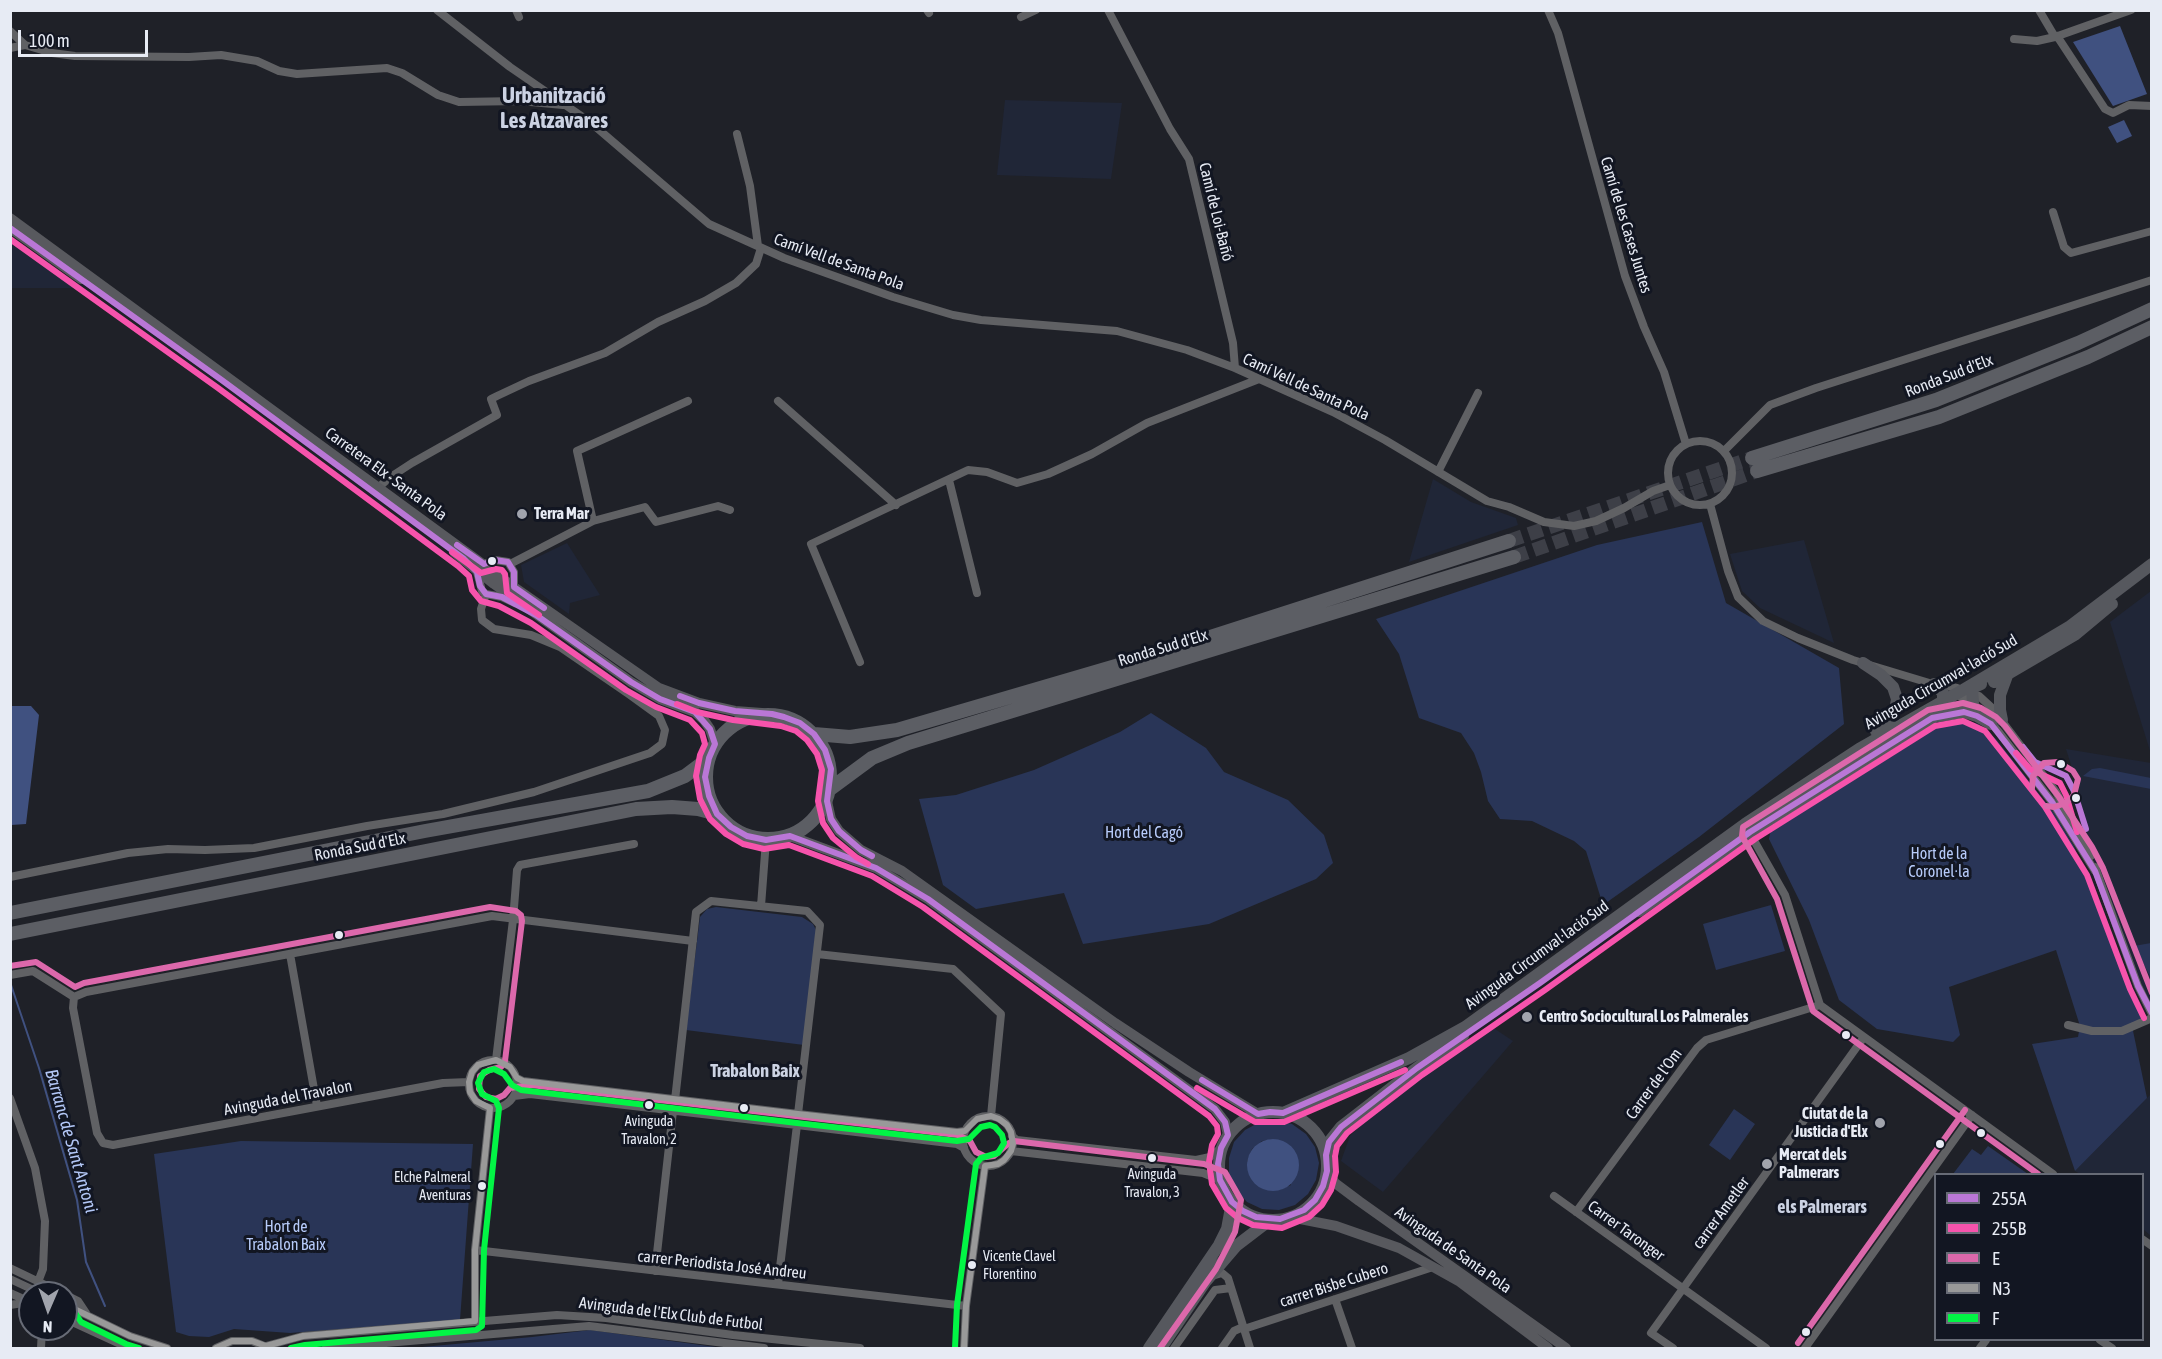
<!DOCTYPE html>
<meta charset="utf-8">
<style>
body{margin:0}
#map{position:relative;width:2162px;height:1359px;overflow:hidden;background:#1f2128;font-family:"Asap Condensed",sans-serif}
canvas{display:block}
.frame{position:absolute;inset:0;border:12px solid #e7ebf4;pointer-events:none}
.legend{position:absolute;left:1934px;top:1173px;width:210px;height:168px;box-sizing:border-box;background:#121622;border:2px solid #676b76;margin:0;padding:8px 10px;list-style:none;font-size:18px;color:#e7ebf4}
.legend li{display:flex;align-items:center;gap:12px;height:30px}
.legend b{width:30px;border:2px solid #676b76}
.north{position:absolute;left:18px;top:1281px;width:60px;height:60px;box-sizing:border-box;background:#121622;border:2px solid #676b76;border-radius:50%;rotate:182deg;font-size:16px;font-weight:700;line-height:24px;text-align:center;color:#e7ebf4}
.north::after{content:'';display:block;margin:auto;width:21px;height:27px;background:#a1a4ad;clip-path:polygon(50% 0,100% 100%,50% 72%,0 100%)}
.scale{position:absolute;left:18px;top:30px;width:130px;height:27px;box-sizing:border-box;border:3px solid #e7ebf4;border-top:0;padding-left:8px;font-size:18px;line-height:21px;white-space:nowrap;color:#e7ebf4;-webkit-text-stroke:4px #121622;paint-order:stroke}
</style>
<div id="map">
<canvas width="2162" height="1359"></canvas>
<div class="frame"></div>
<ul class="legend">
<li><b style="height:8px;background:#ba77d6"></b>255A</li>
<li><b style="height:8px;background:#f653ac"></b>255B</li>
<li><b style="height:8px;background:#dc68ab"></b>E</li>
<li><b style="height:8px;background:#999"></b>N3</li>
<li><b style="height:8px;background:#02f545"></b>F</li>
</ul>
<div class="north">N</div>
<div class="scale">100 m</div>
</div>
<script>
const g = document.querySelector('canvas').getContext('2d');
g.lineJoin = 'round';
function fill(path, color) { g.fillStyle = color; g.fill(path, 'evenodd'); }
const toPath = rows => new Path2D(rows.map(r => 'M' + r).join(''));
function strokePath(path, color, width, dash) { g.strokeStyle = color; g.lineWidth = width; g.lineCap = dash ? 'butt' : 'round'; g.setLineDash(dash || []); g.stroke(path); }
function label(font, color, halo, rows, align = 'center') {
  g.font = font + ' "Asap Condensed",sans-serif'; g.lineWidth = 6; g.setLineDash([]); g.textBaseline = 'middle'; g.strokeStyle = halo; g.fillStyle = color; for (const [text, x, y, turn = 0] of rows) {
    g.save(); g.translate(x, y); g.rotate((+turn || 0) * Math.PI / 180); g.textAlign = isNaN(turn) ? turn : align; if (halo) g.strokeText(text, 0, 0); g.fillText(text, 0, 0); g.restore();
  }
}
fill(toPath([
 [1005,100,1122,103,1111,179,997,175],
 [11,237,78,288,11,288],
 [1433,479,1471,502,1516,518,1518,525,1409,562],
 [1804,540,1834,643,1760,608,1742,591,1730,554],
 [567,543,600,595,570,603,569,614,524,582,521,565],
 [2151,591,2151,754,2110,622],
 [2066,749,2151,763,2151,1002,2143,987,2086,840,2078,787],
 [1489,1025,1513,1041,1383,1192,1341,1161,1350,1136,1365,1121,1423,1074],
 [2151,1094,2151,1236,2143,1229,2142,1174,2080,1174,2075,1171]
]), '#202637');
fill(toPath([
 [1702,522,1726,603,1839,668,1844,724,1699,837,1603,905,1586,851,1574,841,1532,821,1500,819,1488,801,1481,772,1474,753,1461,733,1419,718,1399,654,1376,619,1597,545],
 [1151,713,1206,748,1224,772,1288,800,1324,835,1333,863,1316,879,1209,924,1083,944,1064,893,976,909,943,885,919,799,956,795,1034,770,1120,732],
 [1962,719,1978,724,1996,739,2054,813,2074,846,2142,1020,2132,1026,2147,1098,2075,1171,2032,1044,2078,1037,2080,1026,2056,950,1949,987,1960,1035,1953,1042,1877,1029,1839,1000,1809,920,1769,839,1771,829,1935,723],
 [2100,768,2151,778,2151,789,2083,776,2092,769],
 [1771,905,1785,951,1716,970,1703,924],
 [716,907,802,917,813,924,816,930,804,1045,686,1030,700,917,707,909],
 [2151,943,2152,943,2151,978,2134,946],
 [1734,1109,1755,1124,1730,1160,1709,1145],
 [1276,1120,1292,1124,1306,1134,1315,1147,1319,1163,1316,1180,1308,1194,1295,1205,1279,1210,1262,1209,1247,1202,1236,1190,1229,1175,1229,1158,1234,1142,1245,1130,1260,1122],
 [1274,1139,1291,1185,1279,1190,1267,1190,1247,1161,1252,1149,1262,1141],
 [241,1141,473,1144,460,1320,290,1333,234,1329,209,1337,189,1336,176,1332,154,1154],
 [1988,1146,2028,1174,1953,1174,1972,1149,1981,1155],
 [590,1330,723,1348,411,1348,532,1337]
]), '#293557');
fill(toPath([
 [2120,26,2147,94,2113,106,2073,42],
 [2124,120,2132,136,2117,143,2108,127],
 [11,706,31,706,39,715,26,824,11,825],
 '1247 1165a26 26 0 1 1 52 0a26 26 0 1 1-52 0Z'
]), '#405180');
strokePath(toPath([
 [10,982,39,1068,77,1200,86,1262,105,1306]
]), '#405180', 2);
strokePath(toPath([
 [1509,541,1752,458],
 [1514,557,1757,471]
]), '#3d3f47', 14, [14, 7]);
strokePath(toPath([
 [437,10,510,67,590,122,709,224,784,258,893,297,953,315,981,320,1117,331,1187,350,1235,368,1333,412,1385,440,1487,501,1509,507,1544,522,1574,526,1596,521,1624,508,1653,491,1670,485],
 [516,10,519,17],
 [927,10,929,13],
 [1108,10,1170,129,1189,159,1233,343,1235,368],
 [1548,10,1558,33,1625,276,1644,327,1664,372,1686,444],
 [2039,10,2055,37],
 [1021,17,1036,10],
 [10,31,25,45,52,53,75,56,189,57,221,55,257,61,279,71,297,74,387,68,402,73,438,95,459,102,520,101,563,105],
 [2057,36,2105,109,2113,113,2129,105,2152,106],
 [2014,39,2037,41,2055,37,2131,10],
 [10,48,25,45],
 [737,134,750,186,758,246],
 [2053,212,2064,247,2071,253,2152,231],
 [778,401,896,505],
 '1668 473a32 32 0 1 1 64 0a32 32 0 1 1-64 0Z',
 [1724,451,1770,405,1816,388,2152,280],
 [1438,472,1478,393],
 [949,480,977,593],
 [379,487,389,478,412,463,497,415,491,399,497,396,529,381,605,353,658,322,705,301,736,283,756,264,761,248],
 [1710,504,1728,571,1738,597,1763,621,1798,638,1853,660,1936,685],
 [593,521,577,451,688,401],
 [484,564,495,560,508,562,514,572,514,587],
 [510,564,593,521,645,507,656,522,718,506,730,510],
 [477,572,482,591,486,594,502,597,515,603],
 [860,662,811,544,968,470,987,472,1017,483,1048,474,1092,454,1147,423,1259,379],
 [1937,684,1957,688,1979,696,1991,707,2056,792,2091,856],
 [1955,694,1973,703,1998,731,2052,802,2095,871],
 [1748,830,1785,895,1820,1005,2053,1174],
 [2095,867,2138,986,2152,1014],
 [10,877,128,853,168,849,205,850,254,848,367,826,443,814,534,792,650,753,662,744,665,730,659,716,630,695,560,647,531,635,494,629,482,620,481,609,486,594],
 [761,906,766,840],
 [290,954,317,1106],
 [817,954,953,969,1001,1014,991,1116],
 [10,975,33,971,74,997],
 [74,997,86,992,492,916,693,941],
 [74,997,73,1008,97,1133,103,1143,113,1145,443,1083,469,1082],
 [2068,1025,2092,1031,2122,1031,2152,1018],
 [496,1060,513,920,517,870,520,865,634,844],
 '469 1084a24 24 0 1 1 48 0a24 24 0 1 1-48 0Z',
 [517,1078,523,1081,798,1114,957,1132,965,1131],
 [514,1096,530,1094,797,1125,957,1144,964,1148],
 [10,1098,35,1168,45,1221,43,1269,38,1282],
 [675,1100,696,912,711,901,807,911,820,925,798,1114],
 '963 1141a25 25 0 1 1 50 0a25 25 0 1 1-50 0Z',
 [1012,1136,1017,1140,1196,1160,1210,1157,1221,1148],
 [1011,1151,1203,1173,1220,1180],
 [1554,1196,1766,1348],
 [1576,1212,1697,1048,1706,1040,1820,1005],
 [2142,1239,2152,1246],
 [475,1250,966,1306],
 [10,1268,62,1293],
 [655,1271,673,1111],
 [1212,1276,1222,1273,1228,1278,1250,1348],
 [10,1279,40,1293],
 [778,1284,797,1125],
 [10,1293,30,1302],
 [66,1295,78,1301,86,1313],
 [1335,1299,1352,1348],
 [10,1305,29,1302],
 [66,1305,130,1336,167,1348],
 [66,1319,129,1348],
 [475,1321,475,1250,490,1108],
 [1244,1329,1433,1267],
 [2100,1340,2112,1348],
 [266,1346,303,1336,557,1315,606,1318,733,1335,860,1348],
 [41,1348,42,1329],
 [216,1348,232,1341,252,1341,269,1348],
 [326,1348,589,1326,764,1348],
 [964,1348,966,1306,985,1166],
 [1174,1348,1215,1290,1231,1288],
 [1222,1348,1234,1331,1243,1327],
 [1673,1348,1651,1333,1864,1037],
 [1805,1348,1972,1115],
 [1980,1348,1986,1340]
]), '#606164', 8);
strokePath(toPath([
 [10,218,514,587,659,688,699,703,735,711,762,713],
 [10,228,81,279],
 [454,552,494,584,631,682,660,699,695,712,704,720,710,729,715,744],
 [827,801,831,819,839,831,861,850,902,871,1115,1023,1189,1072,1258,1114],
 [790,836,876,868,928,899,1215,1109,1225,1122,1228,1135],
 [1327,1171,1335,1183,1359,1201,1566,1348],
 [1290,1217,1336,1226,1399,1248,1460,1282,1548,1348]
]), '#58595e', 10);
strokePath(toPath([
 [1863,663,1881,675,1893,687,1897,699,1895,711,1889,723,1876,731],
 [1994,682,2076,634,2112,604],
 [1934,684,1943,693,1943,705,1940,707],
 [1973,703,1972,688,1981,684],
 [1939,716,1964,712,1977,716,1991,724],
 [2002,720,2000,710,2000,695,2008,673],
 [1639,911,1750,832,1950,707],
 '1219 1166a54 54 0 1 1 108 0a54 54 0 1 1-108 0Z',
 [1283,1113,1409,1058,1465,1027,1745,824,1859,749,1963,690,2069,627,2152,564],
 [1326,1155,1329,1142,1341,1127,1417,1068,1463,1036],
 [1149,1348,1219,1245,1227,1229,1232,1202],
 [1161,1348,1206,1281,1236,1246,1270,1220]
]), '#56585e', 12);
strokePath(toPath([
 [1752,458,1936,400,2078,343,2152,309],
 [1757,471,1939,417,2088,357,2152,327],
 '706 777a62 62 0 1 1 124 0a62 62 0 1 1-124 0Z',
 [814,734,850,737,897,730,1167,651,1509,541],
 [830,789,872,758,908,743,1514,557],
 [10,913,425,831,648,791,685,776,709,758],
 [10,934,636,809,672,807,698,809,717,814]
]), '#5c5e64', 14);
strokePath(toPath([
 [10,228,223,381,464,559,477,572,480,586,486,594,502,597,536,615,631,682,660,699,695,712,710,729,715,744,709,758,705,777,709,796,717,814,731,827,747,836,766,840,790,836,876,868,928,899,1215,1109,1225,1122,1228,1135,1221,1148,1218,1164,1220,1180,1232,1202,1243,1211,1256,1217,1280,1219,1304,1210,1315,1200,1323,1186,1327,1171,1326,1155,1329,1142,1341,1127,1417,1068,1540,983,1750,832,1932,718,1964,712,1977,716,1991,724,2052,802,2095,871,2138,986,2152,1013],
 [457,545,484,564,495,560,508,562,514,572,514,587,544,608],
 [680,696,699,703,735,711,772,714,784,717,800,723,814,734,825,750,831,769,827,801,831,819,839,831,861,850,872,856],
 [2023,747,2035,762,2066,776,2074,791,2086,829],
 [1202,1080,1258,1114,1270,1112,1283,1113,1401,1062]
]), '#ba77d6', 6);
strokePath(toPath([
 [10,239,218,388,458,566,469,576,472,590,481,601,499,606,531,623,626,690,656,707,690,720,702,733,705,744,700,755,696,776,700,799,710,819,726,834,743,844,764,849,789,845,872,876,923,907,1209,1116,1217,1126,1218,1134,1212,1145,1209,1162,1212,1184,1226,1208,1238,1218,1253,1225,1282,1228,1309,1217,1322,1205,1331,1190,1336,1172,1335,1156,1337,1146,1347,1133,1422,1075,1545,990,1755,839,1935,726,1963,721,1985,731,2045,807,2087,875,2130,989,2144,1018],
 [452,552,481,573,496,569,502,570,505,574,507,593,539,615],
 [677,704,697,712,733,720,781,726,796,731,807,740,817,754,822,770,818,801,823,823,833,838,856,857,868,864],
 [2016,753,2030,769,2060,783,2066,795,2077,832],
 [1197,1088,1255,1122,1284,1122,1405,1070]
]), '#f653ac', 6);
strokePath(toPath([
 [2032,788,2033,776,2044,763,2058,762,2073,771,2078,779,2074,795,2066,803,2054,807,2046,806],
 [10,966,36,962,75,987,84,983,490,907,516,911,521,915,522,921,505,1061,501,1067,489,1070,480,1076,479,1089,486,1097,496,1099,504,1095,510,1088,531,1085,958,1135,970,1141,976,1152,986,1157,994,1156,1009,1143,1014,1141,1204,1164,1225,1172,1241,1200,1235,1232,1216,1269,1160,1348],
 [2038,1174,1813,1011,1777,899,1742,836,1743,827,1928,710,1963,703,1981,708,1996,717,2005,726,2059,797,2092,847,2103,868,2152,993],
 [1798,1343,1965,1110]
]), '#dc68ab', 6);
strokePath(toPath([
 [66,1305,130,1336,167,1348],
 [216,1348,232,1341,252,1341,266,1346,303,1336,475,1321,475,1250,490,1108,476,1101,470,1092,469,1082,472,1072,478,1065,496,1060,510,1067,517,1078,523,1081,798,1114,957,1132,965,1131,977,1119,991,1116,999,1119,1007,1125,1011,1132,1013,1144,1011,1151,1004,1160,998,1164,985,1166,966,1306,964,1348]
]), '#999', 6);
strokePath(toPath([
 [66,1305,72,1308,81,1322,126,1344,139,1348],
 [291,1348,305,1345,476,1330,482,1326,484,1250,499,1108,496,1101,482,1094,478,1083,484,1072,494,1069,504,1074,512,1085,521,1090,797,1123,957,1141,969,1139,981,1127,990,1125,995,1127,1002,1135,1004,1143,998,1153,981,1158,976,1164,957,1305,955,1348]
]), '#02f545', 6);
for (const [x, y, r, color] of [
 [522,514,6,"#a1a4ad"],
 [492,561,5,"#e7ebf4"],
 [2061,764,5,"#e7ebf4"],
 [2076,798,5,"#e7ebf4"],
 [339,935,5,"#e7ebf4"],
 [1527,1017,6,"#a1a4ad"],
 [1846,1035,5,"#e7ebf4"],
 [649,1105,5,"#e7ebf4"],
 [744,1108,5,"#e7ebf4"],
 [1880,1123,6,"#a1a4ad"],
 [1981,1133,5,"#e7ebf4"],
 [1940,1144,5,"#e7ebf4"],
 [1152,1158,5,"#e7ebf4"],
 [1767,1164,6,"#a1a4ad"],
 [482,1186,5,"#e7ebf4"],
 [972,1265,5,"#e7ebf4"],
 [1806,1332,5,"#e7ebf4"]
]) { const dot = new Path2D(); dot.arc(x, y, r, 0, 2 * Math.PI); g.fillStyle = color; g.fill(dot); strokePath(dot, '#121622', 2); }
label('14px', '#e7ebf4', '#121622', [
 ["Avinguda",649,1122],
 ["Travalon, 2",649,1140],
 ["Avinguda",1152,1175],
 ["Travalon, 3",1152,1193],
 ["Elche Palmeral",471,1178,"right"],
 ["Aventuras",471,1196,"right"],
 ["Vicente Clavel",983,1257,"left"],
 ["Florentino",983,1275,"left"]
]);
label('16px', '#e7ebf4', '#121622', [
 ["Camí de Loi-Bañó",1216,212,76],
 ["Camí de les Cases Juntes",1626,225,73],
 ["Camí Vell de Santa Pola",839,262,20],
 ["Ronda Sud d'Elx",1949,376,-21],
 ["Camí Vell de Santa Pola",1306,387,25],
 ["Carretera Elx - Santa Pola",386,474,36],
 ["Ronda Sud d'Elx",1163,648,-17],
 ["Avinguda Circumval·lació Sud",1941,682,-30],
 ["Ronda Sud d'Elx",360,847,-11],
 ["Avinguda Circumval·lació Sud",1537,955,-36],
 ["Carrer de l'Om",1654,1084,-54],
 ["Avinguda del Travalon",288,1098,-11],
 ["carrer Ametler",1721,1213,-54],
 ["Carrer Taronger",1626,1231,36],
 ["Avinguda de Santa Pola",1453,1250,35],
 ["carrer Periodista José Andreu",722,1265,6],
 ["carrer Bisbe Cubero",1334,1285,-18],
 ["Avinguda de l'Elx Club de Futbol",671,1314,7]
]);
label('bold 16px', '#e7ebf4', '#121622', [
 ["Terra Mar",534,514],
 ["Centro Sociocultural Los Palmerales",1539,1017],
 ["Ciutat de la",1868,1114,"right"],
 ["Justicia d'Elx",1868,1132,"right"],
 ["Mercat dels",1779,1155],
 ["Palmerars",1779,1173]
], 'left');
label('16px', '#b7cbfa', '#121622', [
 ["Hort del Cagó",1144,833],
 ["Hort de la",1939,854],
 ["Coronel·la",1939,872],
 ["Hort de",286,1227],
 ["Trabalon Baix",286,1245]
]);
label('bold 18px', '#cbd2e3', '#121622', [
 ["Trabalon Baix",755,1071],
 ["els Palmerars",1822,1207]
]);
label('italic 18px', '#b2c6f5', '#121622', [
 ["Barranc de Sant Antoni",71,1141,74]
]);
label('bold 22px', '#cbd2e3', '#121622', [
 ["Urbanització",554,96],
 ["Les Atzavares",554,121]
]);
</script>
